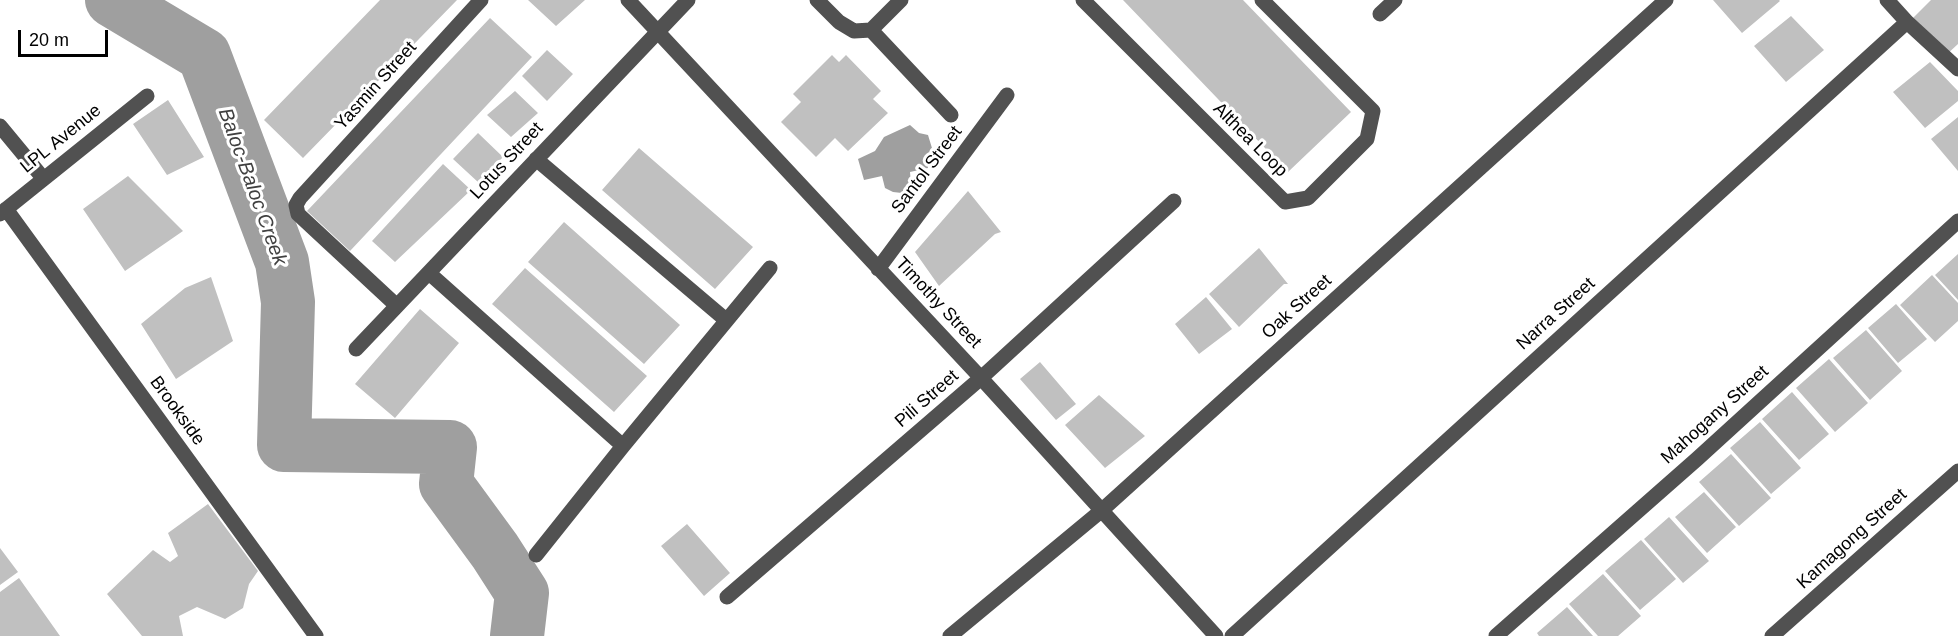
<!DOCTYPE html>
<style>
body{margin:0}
#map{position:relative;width:1958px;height:636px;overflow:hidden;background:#fff;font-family:Helvetica,sans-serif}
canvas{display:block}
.scale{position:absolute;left:18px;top:30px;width:90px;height:27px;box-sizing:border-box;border:3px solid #000;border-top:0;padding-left:8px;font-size:18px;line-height:21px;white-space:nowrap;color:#000;-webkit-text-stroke:4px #fff;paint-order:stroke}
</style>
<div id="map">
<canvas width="1958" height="636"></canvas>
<div class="scale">20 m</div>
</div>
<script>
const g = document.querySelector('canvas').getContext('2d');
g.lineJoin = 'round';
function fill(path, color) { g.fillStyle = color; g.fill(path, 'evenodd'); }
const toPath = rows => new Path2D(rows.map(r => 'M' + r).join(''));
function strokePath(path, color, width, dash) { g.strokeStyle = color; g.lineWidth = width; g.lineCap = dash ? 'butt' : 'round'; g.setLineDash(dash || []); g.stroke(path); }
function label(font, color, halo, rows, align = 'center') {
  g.font = font + ' Helvetica,sans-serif'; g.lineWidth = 6; g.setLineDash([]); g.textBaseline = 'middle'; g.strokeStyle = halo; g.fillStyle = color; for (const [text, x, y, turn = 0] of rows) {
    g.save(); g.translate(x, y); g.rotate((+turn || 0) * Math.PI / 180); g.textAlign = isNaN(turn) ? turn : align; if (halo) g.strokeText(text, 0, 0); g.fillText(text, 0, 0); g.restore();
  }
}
fill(toPath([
 [910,125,919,133,928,135,935,158,927,161,928,168,910,172,911,184,902,193,893,192,885,188,882,176,864,180,858,159,875,151,884,137]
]), '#9f9f9f');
strokePath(toPath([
 [112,0,204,55,282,262,288,302,284,445,450,447,446,484,495,551,522,593,517,636]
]), '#9f9f9f', 54);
fill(toPath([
 [380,0,457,0,303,158,264,120],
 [528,0,585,0,556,26],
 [1123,0,1243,0,1351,112,1288,172],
 [1713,0,1779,0,1780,1,1742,33],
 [1931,0,1958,0,1958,44,1945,56,1910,21],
 [1791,16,1824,50,1786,82,1754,46],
 [490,18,532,57,350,251,307,211],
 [547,50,573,74,547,101,522,76],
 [832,55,839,62,846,55,881,91,873,99,888,113,848,151,835,138,816,157,781,122,801,102,793,94],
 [1930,62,1958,91,1958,101,1925,128,1893,92],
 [515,91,538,113,511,137,487,115],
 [168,100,204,157,167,175,133,124],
 [1958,117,1958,171,1931,139],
 [478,133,503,157,479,183,453,159],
 [639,148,753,247,715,289,602,190],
 [443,164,471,190,395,262,372,241],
 [128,176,183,231,125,271,83,209],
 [968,191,1001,232,995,234,939,286,915,252],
 [564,222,680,325,644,364,528,262],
 [1259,248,1288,284,1284,284,1239,327,1209,294],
 [1958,254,1958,300,1935,275],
 [525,268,647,376,614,412,492,304],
 [1932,275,1958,303,1958,321,1935,342,1900,305],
 [211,277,233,341,176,379,141,324,185,288],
 [1206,297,1232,329,1199,354,1175,324],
 [1896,304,1927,339,1898,363,1868,328],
 [420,309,459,343,395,418,355,384],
 [1866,330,1902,371,1870,400,1833,358],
 [1829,359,1868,403,1835,432,1796,388],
 [1040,362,1076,404,1056,420,1020,379],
 [1792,392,1829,434,1799,460,1762,419],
 [1099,395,1145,436,1105,468,1065,425],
 [1760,422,1801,468,1771,494,1730,448],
 [1731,454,1771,498,1739,526,1699,482],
 [1704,492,1736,527,1707,553,1675,517],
 [208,504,258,571,249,584,243,608,225,619,197,607,179,616,183,636,142,636,107,594,153,550,170,562,178,556,168,533],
 [1669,517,1709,561,1683,583,1644,539],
 [687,524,730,573,704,596,661,546],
 [1641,540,1676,579,1640,610,1605,571],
 [0,548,18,572,0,585],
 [1603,574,1641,616,1618,636,1598,636,1569,604],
 [19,578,60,636,0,636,0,592],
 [1567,607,1593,636,1539,636,1537,633]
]), '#c0c0c0');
strokePath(toPath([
 [628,0,981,378,1216,636],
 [817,0,839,22,854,31,871,30,901,0],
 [1083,0,1285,202,1308,198,1367,139,1373,111,1262,0],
 [1887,0,1907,22,1958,69],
 [1380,14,1395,0],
 [871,30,951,115],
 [0,126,43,178],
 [536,159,726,320],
 [6,209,316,636],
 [0,214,147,96],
 [878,269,1007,95],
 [429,273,623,446],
 [397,306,298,214,296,205,300,198,481,0],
 [356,349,688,0],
 [536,555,623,446,770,268],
 [727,597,981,378,1174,201],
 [950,636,1101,511,1666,0],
 [1232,636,1907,22],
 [1496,636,1697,459,1958,221],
 [1772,636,1958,471]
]), '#515151', 15);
label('18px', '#000', '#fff', [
 ["Yasmin Street",376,86,-48],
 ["LPL Avenue",61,139,-39],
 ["Althea Loop",1250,140,45],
 ["Lotus Street",507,161,-47],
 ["Santol Street",927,170,-53],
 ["Timothy Street",938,303,47],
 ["Oak Street",1297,307,-42],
 ["Narra Street",1556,314,-42],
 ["Pili Street",927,399,-41],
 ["Brookside",177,411,54],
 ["Mahogany Street",1715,415,-42],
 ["Kamagong Street",1852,539,-42]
]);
label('italic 20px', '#404040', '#fff', [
 ["Baloc-Baloc Creek",252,187,70]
]);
</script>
